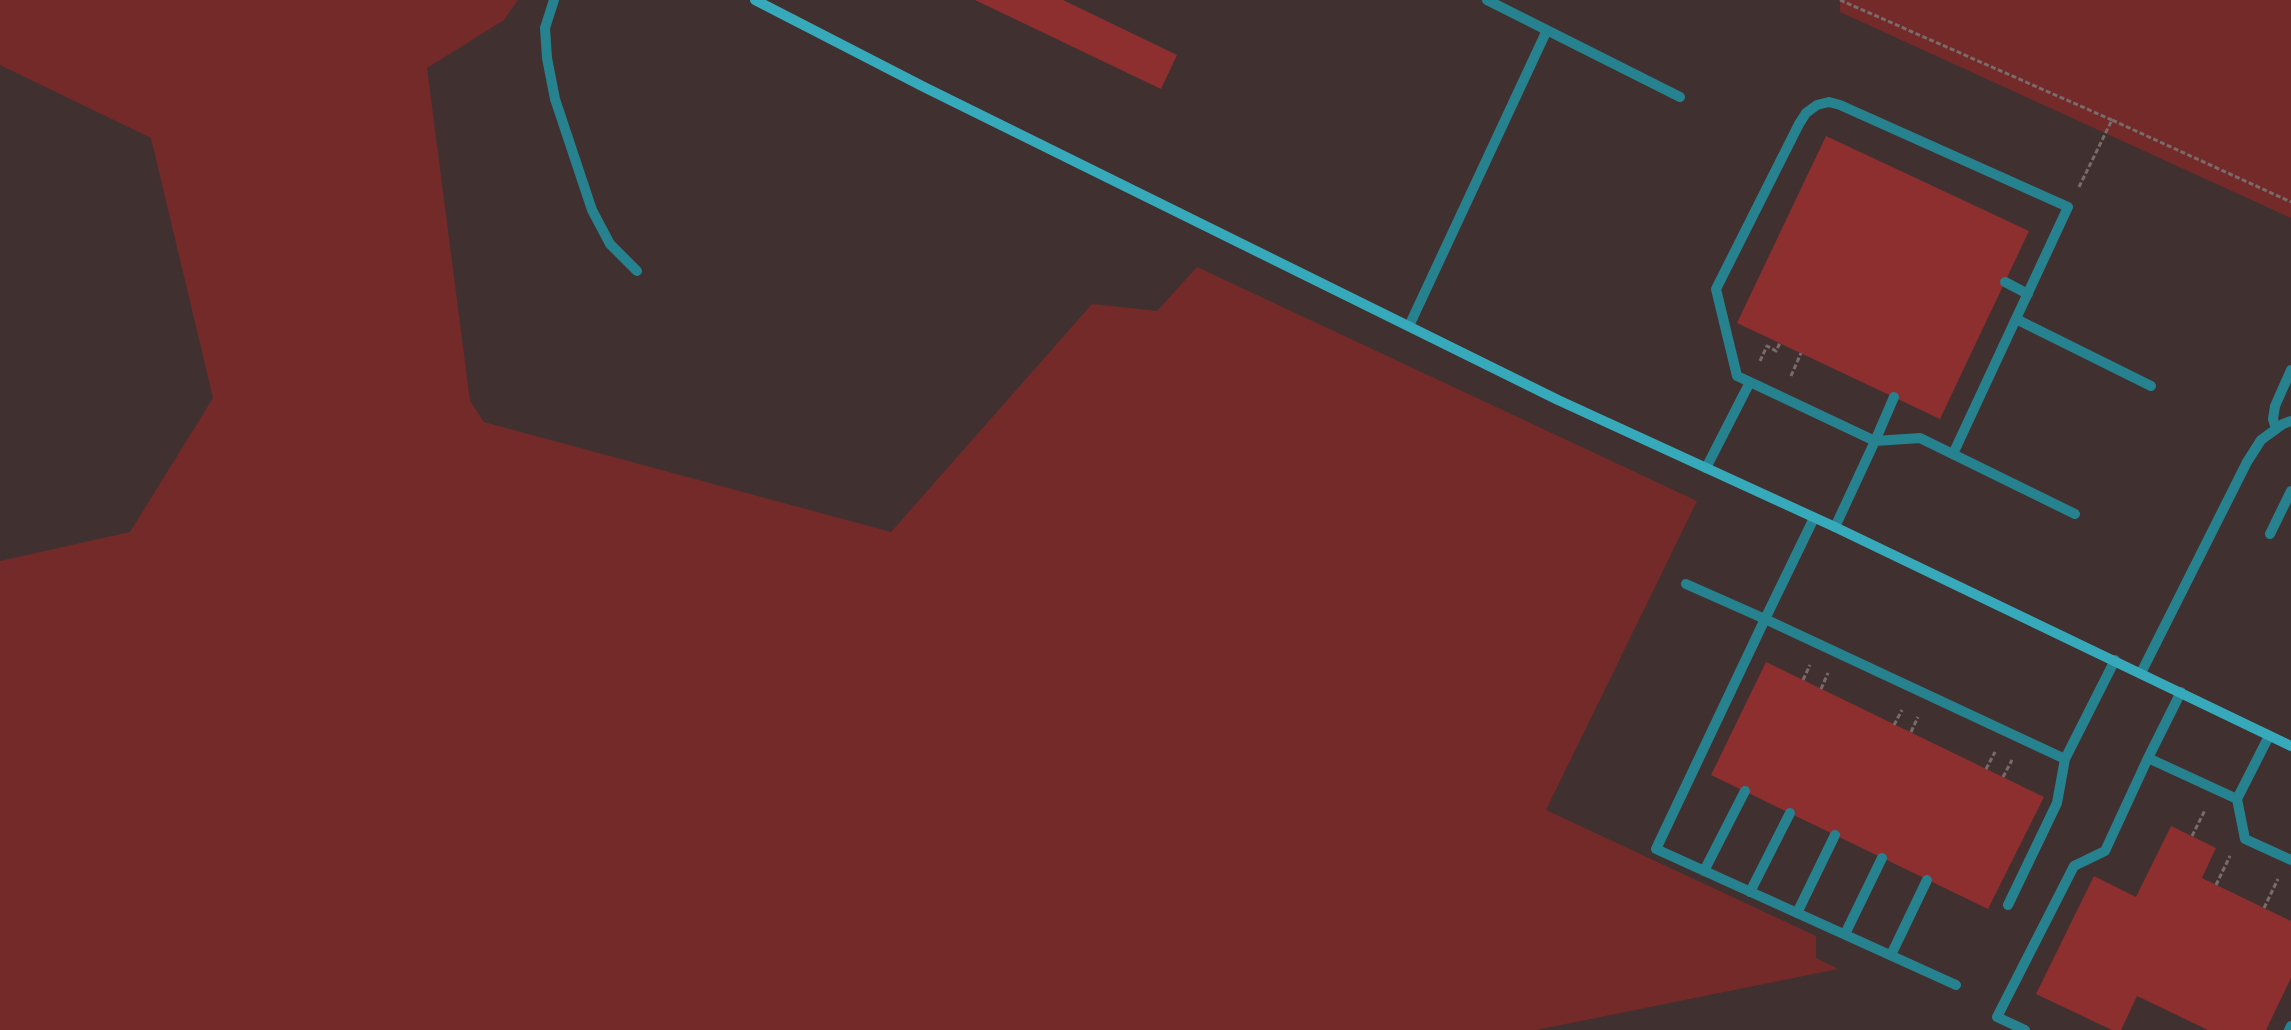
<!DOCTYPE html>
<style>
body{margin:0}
canvas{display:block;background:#40302f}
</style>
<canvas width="2291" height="1030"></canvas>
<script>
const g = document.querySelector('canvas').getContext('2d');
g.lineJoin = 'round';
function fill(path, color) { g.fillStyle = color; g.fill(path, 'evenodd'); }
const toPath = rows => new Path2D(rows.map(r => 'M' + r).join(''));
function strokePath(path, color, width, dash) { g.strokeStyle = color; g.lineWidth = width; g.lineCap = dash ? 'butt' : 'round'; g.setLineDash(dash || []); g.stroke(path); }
fill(toPath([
 [0,0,518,0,504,20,427,68,470,401,484,422,891,532,1092,304,1157,311,1197,267,1697,501,1546,810,1816,936,1816,958,1838,969,1536,1030,0,1030,0,561,130,532,213,398,151,138,0,65],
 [1840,0,2291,0,2291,218,1840,12]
]), '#732a29');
fill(toPath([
 [975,0,1063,0,1177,55,1161,89],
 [1826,136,2029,231,1940,419,1737,323],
 [1766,662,2044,797,1988,909,1711,775],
 [2171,826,2216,848,2202,878,2291,921,2291,978,2266,1030,2208,1030,2137,996,2121,1030,2112,1030,2036,994,2094,876,2136,897]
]), '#8d2e2f');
strokePath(toPath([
 [1840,0,2112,120],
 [2079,187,2112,120,2291,202],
 [1760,361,1767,346,1776,351,1780,343],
 [1791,376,1801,353],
 [1803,680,1810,665],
 [1821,689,1828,673],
 [1894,725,1902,710],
 [1911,732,1918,717],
 [1986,769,1995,752],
 [2003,777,2012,760],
 [2192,836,2205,810],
 [2216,885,2230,856],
 [2264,908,2278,879]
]), '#796b6a', 3, [5, 2.5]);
strokePath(toPath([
 [554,0,545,28,547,58,555,99,592,210,610,244,637,271],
 [1487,0,1680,97],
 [2005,282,2028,294],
 [2016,319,2151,386],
 [1409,326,1547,30],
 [1750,382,1737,376,1716,289,1799,124,1806,113,1817,105,1829,102,1840,105,2068,207,1953,454],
 [1894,397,1875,441,1920,438,2075,514],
 [2276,429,2273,419,2275,406,2291,370],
 [1706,468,1750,382,1875,441,1835,527],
 [1814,518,1765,619,2065,759,2115,660],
 [2270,534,2291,491],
 [1686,584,1765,619,1656,849,1956,985],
 [2141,673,2247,462,2261,440,2283,424,2291,421],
 [2181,692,2148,758,2237,799,2245,839,2291,860],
 [2237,799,2269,736],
 [1704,871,1745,791],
 [1750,892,1790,813],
 [2008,905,2057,803,2065,759],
 [1797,913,1835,835],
 [1845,934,1882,858],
 [1891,955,1927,880],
 [2025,1030,1997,1017,2074,866,2105,851,2148,758],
 [2289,1030,2291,1026]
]), '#26828f', 10);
strokePath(toPath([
 [755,0,924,87,1558,400,1835,527,2291,746]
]), '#36aaba', 10);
</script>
